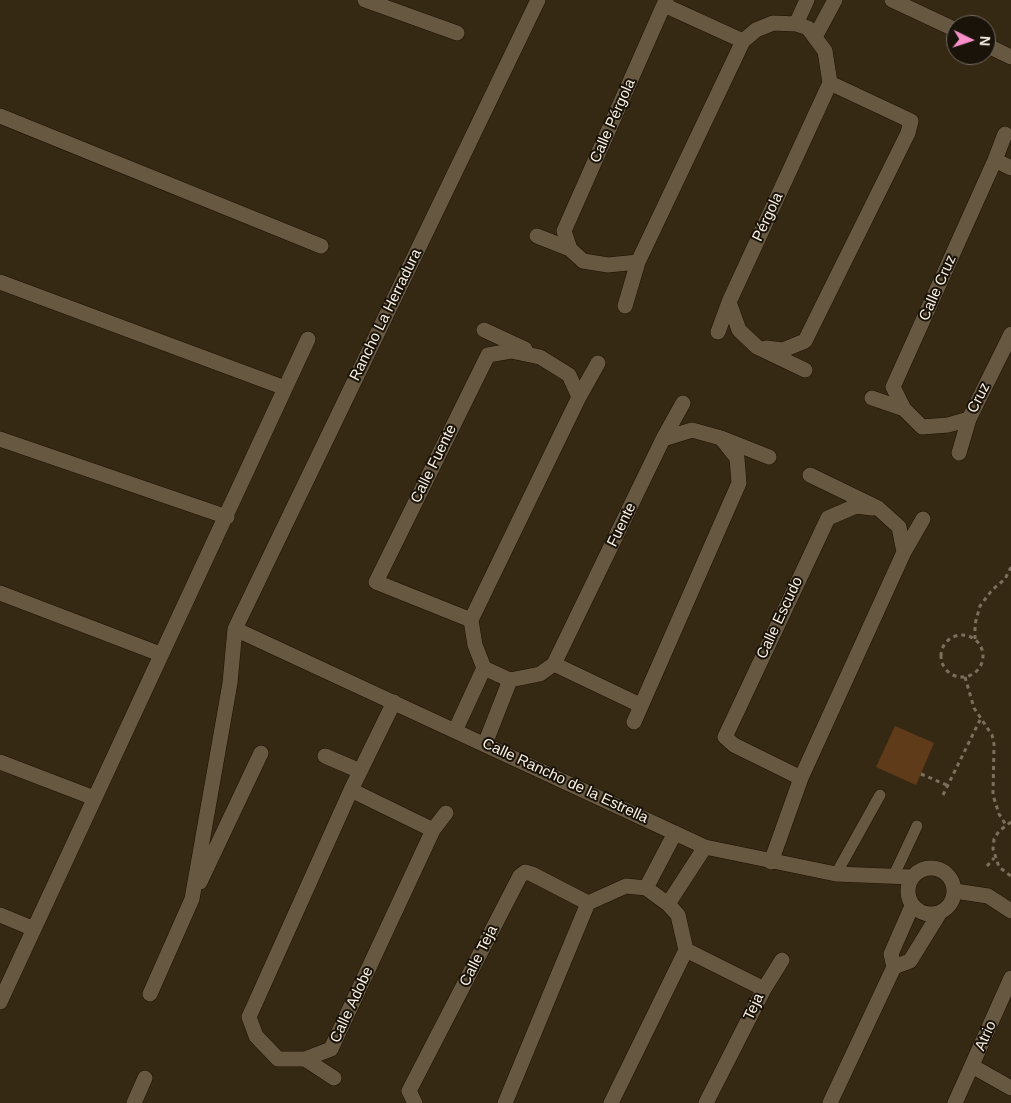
<!DOCTYPE html>
<meta charset="utf-8">
<style>
body{margin:0}
#map{position:relative;width:1011px;height:1103px;overflow:hidden;background:#362914;font-family:Helvetica,sans-serif}
canvas{display:block}
.north{position:absolute;left:946px;top:15px;width:50px;height:50px;box-sizing:border-box;background:#19130a;border:1px solid #736b61;border-radius:50%;rotate:94deg;font-size:14px;font-weight:700;line-height:20px;text-align:center;color:#f9f0e3}
.north::after{content:'';display:block;margin:auto;width:18px;height:22px;background:#f98fc9;clip-path:polygon(50% 0,100% 100%,50% 72%,0 100%)}
</style>
<div id="map">
<canvas width="1011" height="1103"></canvas>
<div class="north">N</div>
</div>
<script>
const g = document.querySelector('canvas').getContext('2d');
g.lineJoin = 'round';
function fill(path, color) { g.fillStyle = color; g.fill(path, 'evenodd'); }
const toPath = rows => new Path2D(rows.map(r => 'M' + r).join(''));
function strokePath(path, color, width, dash) { g.strokeStyle = color; g.lineWidth = width; g.lineCap = dash ? 'butt' : 'round'; g.setLineDash(dash || []); g.stroke(path); }
function label(font, color, halo, rows, align = 'center') {
  g.font = font + ' Helvetica,sans-serif'; g.lineWidth = 4; g.setLineDash([]); g.textBaseline = 'middle'; g.strokeStyle = halo; g.fillStyle = color; for (const [text, x, y, turn = 0] of rows) {
    g.save(); g.translate(x, y); g.rotate((+turn || 0) * Math.PI / 180); g.textAlign = isNaN(turn) ? turn : align; if (halo) g.strokeText(text, 0, 0); g.fillText(text, 0, 0); g.restore();
  }
}
fill(toPath([
 [895,726,934,743,916,785,876,767]
]), '#603b1a');
const service = toPath([
 [836,874,880,795],
 [893,877,917,826]
]);
const minor = toPath([
 [365,0,457,33],
 [666,0,564,231,570,249,583,261,608,265,638,262,743,41,756,30,773,23,796,24,808,28,825,51,830,83,729,302,739,330,757,347,805,370],
 [892,0,956,30],
 [664,5,743,41],
 [796,24,807,0],
 [815,37,835,0],
 [986,45,1011,57],
 [0,116,321,246],
 [1005,134,995,160,893,387,904,409,922,427,948,425,969,419,1011,334],
 [995,160,1011,168],
 [537,236,570,249],
 [0,282,285,388],
 [625,306,638,262],
 [484,330,525,349],
 [718,332,729,302],
 [766,348,783,350,805,341,908,133,911,121,830,83],
 [579,397,598,363],
 [872,398,904,409],
 [0,439,227,517],
 [663,439,683,403],
 [959,453,969,419],
 [904,552,923,519],
 [0,593,160,654],
 [471,620,376,582,488,355,511,351,540,357,569,375,579,397,471,620,475,645,484,668,510,680,540,674,554,664,663,439,692,430,721,438,769,457],
 [235,629,705,847,836,874,911,877],
 [554,664,640,705],
 [394,702,351,790,249,1017,256,1036,278,1059,305,1059,331,1049,433,830,446,813],
 [634,722,739,483,737,458,722,439],
 [455,731,484,668],
 [485,744,510,680],
 [325,756,360,771],
 [0,762,94,798],
 [801,778,734,745,725,737,828,518,856,506,872,508],
 [351,790,433,830],
 [771,862,801,778,904,552,899,527,878,508,810,475],
 '908 891a23 23 0 1 1 46 0a23 23 0 1 1-46 0Z',
 [200,882,261,753],
 [646,888,675,833],
 [955,891,988,896,1011,911],
 [668,904,705,847],
 [0,915,34,929],
 [686,950,764,989],
 [894,967,910,961,939,914],
 [150,994,192,899,230,683,235,629,538,0],
 [0,1002,308,339],
 [305,1059,334,1078],
 [972,1066,1011,1088],
 [134,1103,145,1078],
 [415,1103,409,1091,520,876,525,872,532,874,588,903],
 [505,1103,588,903,626,886,646,888,668,904,678,915,686,950,611,1103],
 [706,1103,764,989,782,960],
 [830,1103,894,967,891,954,912,906],
 [955,1103,1011,978]
]);
strokePath(service, '#1e1100', 12);
strokePath(minor, '#1e1100', 16);
strokePath(toPath([
 '941 656a21 21 0 1 1 42 0a21 21 0 1 1-42 0Z',
 [975,639,975,624,980,606,992,590,1005,579,1011,567],
 [965,677,974,708,992,735,994,744,993,795,999,814,1006,825],
 [921,774,949,786],
 [943,795,980,720],
 [1011,822,999,831,994,839,993,849,999,867,1011,876],
 [987,866,994,858]
]), '#7b6f5d', 3, [4, 4]);
strokePath(service, '#675842', 11);
strokePath(minor, '#675842', 15);
label('15px', '#f9f0e3', '#19130a', [
 ["Calle Pérgola",613,121,-66],
 ["Pérgola",768,217,-65],
 ["Calle Cruz",938,288,-66],
 ["Rancho La Herradura",386,315,-64],
 ["Cruz",979,398,-63],
 ["Calle Fuente",434,464,-64],
 ["Fuente",622,525,-64],
 ["Calle Escudo",780,618,-65],
 ["Calle Rancho de la Estrella",565,781,25],
 ["Calle Teja",479,956,-63],
 ["Calle Adobe",352,1005,-65],
 ["Teja",754,1007,-65],
 ["Atrio",986,1036,-66]
]);
</script>
